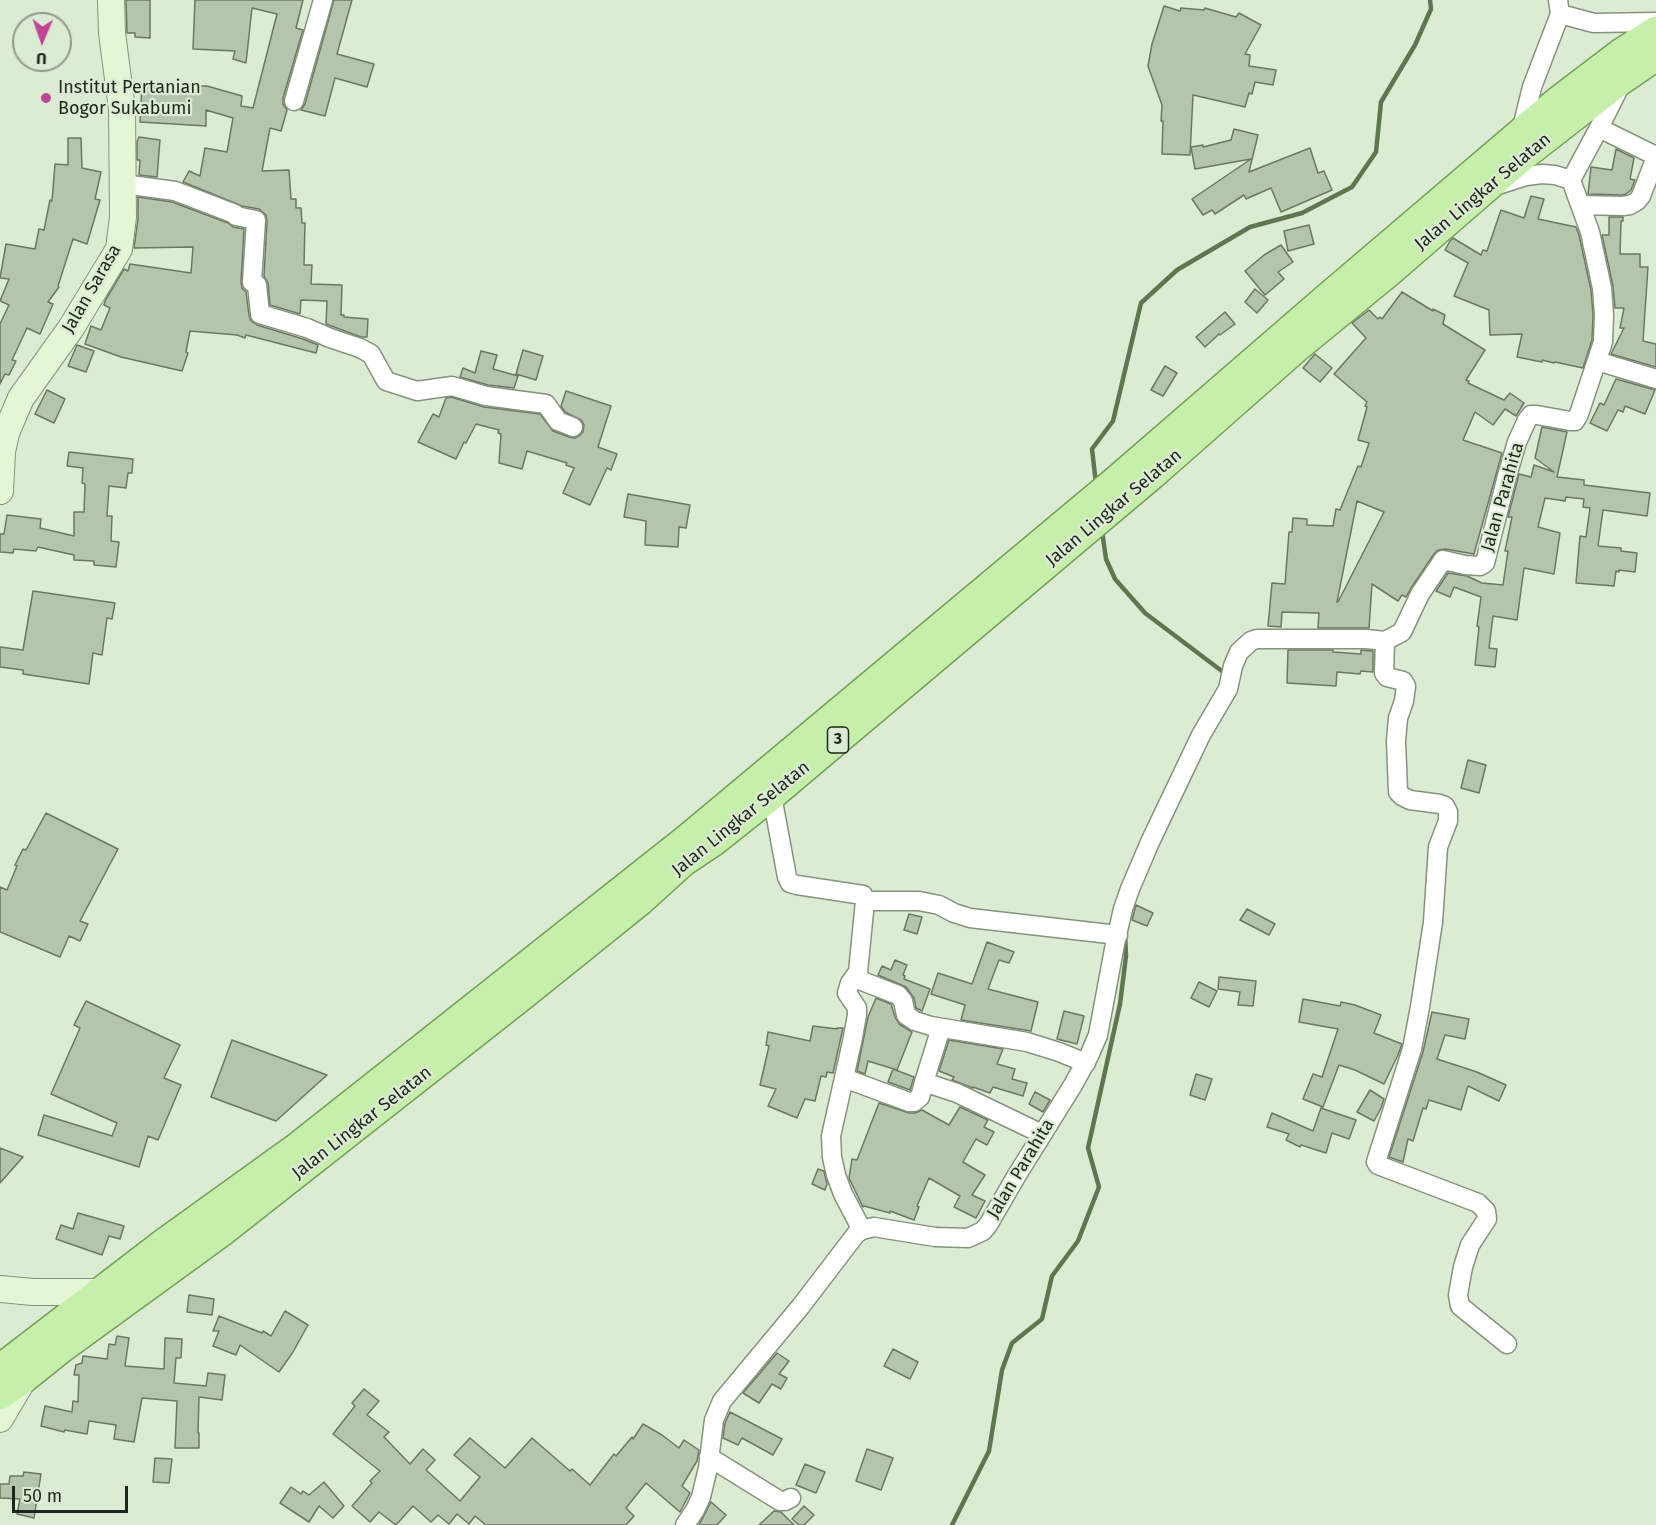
<!DOCTYPE html>
<style>
body{margin:0}
#map{position:relative;width:1656px;height:1525px;overflow:hidden;background:#dcebd3;font-family:"Fira Sans",sans-serif}
canvas{display:block}
.north{position:absolute;left:12px;top:12px;width:60px;height:60px;box-sizing:border-box;background:#dcebd3;border:2px solid #909c89;border-radius:50%;rotate:182deg;font-size:16px;font-weight:700;line-height:24px;text-align:center;color:#1f251b}
.north::after{content:'';display:block;margin:auto;width:21px;height:27px;background:#c14697;clip-path:polygon(50% 0,100% 100%,50% 72%,0 100%)}
.scale{position:absolute;left:12px;top:1486px;width:116px;height:27px;box-sizing:border-box;border:3px solid #1f251b;border-top:0;padding-left:8px;font-size:18px;line-height:21px;white-space:nowrap;color:#1f251b;-webkit-text-stroke:4px #dcebd3;paint-order:stroke}
</style>
<div id="map">
<canvas width="1656" height="1525"></canvas>
<div class="north">U</div>
<div class="scale">50 m</div>
</div>
<script>
const g = document.querySelector('canvas').getContext('2d');
g.lineJoin = 'round';
const toPath = rows => new Path2D(rows.map(r => 'M' + r).join(''));
function strokePath(path, color, width, dash) { g.strokeStyle = color; g.lineWidth = width; g.lineCap = dash ? 'butt' : 'round'; g.setLineDash(dash || []); g.stroke(path); }
function fill(path, color) { g.fillStyle = color; g.fill(path, 'evenodd'); }
function label(font, color, halo, rows, align = 'center') {
  g.font = font + ' "Fira Sans",sans-serif'; g.lineWidth = 4.5; g.setLineDash([]); g.textBaseline = 'middle'; g.strokeStyle = halo; g.fillStyle = color; for (const [text, x, y, turn = 0] of rows) {
    g.save(); g.translate(x, y); g.rotate((+turn || 0) * Math.PI / 180); g.textAlign = isNaN(turn) ? turn : align; if (halo) g.strokeText(text, 0, 0); g.fillText(text, 0, 0); g.restore();
  }
}
strokePath(toPath([
 [1096,484,1092,449,1113,421,1141,303,1177,270,1250,227,1302,213,1352,187,1376,152,1381,102,1415,45,1431,9,1430,0],
 [1102,531,1106,559,1115,579,1145,613,1227,675],
 [952,1525,989,1451,1002,1370,1012,1343,1042,1319,1052,1276,1078,1241,1099,1187,1088,1148,1120,1004,1126,956,1125,933]
]), '#5f7750', 4.5);
const building = toPath([
 [126,0,150,0,150,38,135,37,135,33,127,33,126,0],
 [195,0,303,0,296,28,303,30,283,98,283,104,287,110,281,131,270,128,262,171,289,170,291,199,296,199,296,208,301,208,302,223,305,223,304,265,312,265,311,284,342,285,341,315,344,315,344,317,368,319,367,337,361,337,326,324,327,301,301,300,300,314,270,305,268,283,264,276,267,221,266,215,259,209,242,206,183,182,189,171,200,176,205,148,227,152,233,118,206,110,206,126,140,122,142,85,198,88,198,86,207,86,242,96,241,106,253,108,277,14,252,8,246,63,233,59,235,51,193,49,195,0],
 [334,0,352,0,337,54,374,64,367,87,335,78,325,116,301,110,305,104,334,0],
 [1164,6,1180,11,1181,8,1204,10,1205,8,1236,17,1239,13,1261,25,1245,54,1250,55,1249,66,1276,70,1273,85,1255,82,1252,94,1249,93,1245,107,1193,95,1190,155,1162,154,1163,121,1161,121,1162,105,1148,66,1152,44,1164,6],
 [1234,129,1258,135,1249,172,1310,148,1318,173,1324,171,1332,190,1281,212,1271,188,1246,199,1244,195,1215,214,1212,210,1203,215,1192,199,1251,159,1195,169,1191,147,1203,145,1203,147,1231,140,1234,129],
 [139,137,160,140,157,177,139,175,140,160,137,160,137,142,139,137],
 [68,138,81,138,82,168,101,172,95,199,100,200,87,244,73,239,58,286,59,287,48,302,53,304,40,334,27,328,12,360,16,361,9,375,5,374,0,384,0,324,9,305,0,301,9,279,0,278,6,244,35,249,39,229,44,230,50,200,52,201,55,164,68,165,68,138],
 [1616,149,1634,158,1630,179,1635,180,1631,190,1626,194,1622,195,1588,194,1591,167,1612,170,1616,149],
 [1531,196,1544,199,1538,219,1576,227,1579,235,1591,290,1593,315,1592,340,1583,368,1555,362,1554,363,1542,360,1542,362,1517,357,1522,334,1490,335,1489,310,1454,296,1468,263,1445,250,1450,241,1453,238,1481,255,1483,250,1487,251,1501,210,1524,218,1531,196],
 [138,197,172,202,228,223,233,227,244,229,241,282,242,288,246,292,249,315,251,321,257,325,303,339,318,345,316,353,246,335,245,338,237,335,190,331,186,352,188,353,182,371,121,357,85,344,91,326,101,330,110,308,104,305,105,301,124,269,128,271,130,264,191,273,193,247,134,248,138,219,138,197],
 [1609,217,1623,217,1623,221,1621,221,1620,254,1640,254,1640,267,1648,267,1643,341,1656,344,1656,367,1611,354,1624,328,1620,328,1624,308,1615,308,1613,286,1602,235,1609,235,1609,217],
 [1309,225,1314,244,1288,251,1284,231,1309,225],
 [1281,245,1293,262,1278,272,1284,279,1265,295,1245,271,1264,255,1281,245],
 [1255,289,1268,300,1257,313,1245,302,1255,289],
 [1402,292,1433,311,1433,309,1445,315,1443,324,1485,350,1466,380,1469,381,1468,383,1504,400,1510,393,1524,403,1516,416,1505,409,1493,425,1475,412,1463,440,1502,453,1474,554,1445,549,1438,550,1434,554,1411,588,1406,597,1402,595,1398,601,1372,584,1369,628,1318,628,1319,613,1282,612,1281,627,1268,626,1272,583,1285,584,1289,532,1292,532,1293,518,1307,519,1307,525,1333,526,1336,509,1340,510,1358,466,1361,467,1369,443,1358,440,1367,407,1365,406,1367,402,1334,374,1366,338,1352,323,1369,310,1378,319,1380,317,1382,319,1402,292],
 [1357,501,1384,512,1338,602,1337,602,1357,501],
 [1225,312,1235,324,1220,335,1219,334,1205,347,1196,337,1225,312],
 [77,345,94,351,86,372,68,366,77,345],
 [523,350,543,356,536,380,516,374,523,350],
 [481,351,497,355,493,369,518,376,514,388,488,385,460,377,463,368,475,373,481,351],
 [1315,354,1332,368,1320,382,1303,368,1315,354],
 [1165,366,1177,373,1163,396,1151,390,1165,366],
 [1616,379,1655,390,1645,414,1625,406,1623,412,1618,410,1607,431,1590,423,1600,403,1604,405,1616,379],
 [47,390,65,399,54,423,35,414,47,390],
 [566,391,611,406,598,447,617,454,611,470,607,468,590,505,563,493,574,468,566,465,567,463,527,451,522,469,499,463,501,434,498,433,499,430,476,424,466,443,464,442,456,459,418,442,433,414,439,417,446,398,451,397,484,407,540,414,553,431,569,437,575,438,580,435,583,432,584,425,581,420,565,412,561,406,566,391],
 [1542,427,1567,432,1557,477,1584,480,1584,485,1650,493,1647,516,1603,510,1598,546,1621,548,1621,551,1637,553,1635,572,1619,570,1619,572,1616,571,1614,586,1576,583,1580,536,1586,537,1590,508,1583,507,1584,499,1566,497,1565,501,1545,498,1538,527,1560,533,1554,574,1524,568,1517,620,1493,616,1489,648,1497,649,1495,667,1475,665,1479,627,1477,626,1481,597,1454,587,1450,597,1436,591,1448,573,1467,576,1482,583,1503,585,1508,551,1505,551,1512,517,1508,517,1519,474,1531,477,1534,465,1554,472,1535,458,1542,427],
 [69,452,133,459,132,473,128,473,126,488,109,486,107,516,112,516,111,541,119,542,116,567,94,565,94,561,74,560,74,555,38,547,36,551,14,549,13,553,0,552,0,534,4,534,7,515,41,519,40,528,74,536,74,512,84,512,85,484,82,483,83,468,67,466,69,452],
 [628,494,690,505,686,528,679,527,678,547,645,545,646,521,624,517,628,494],
 [33,591,115,603,112,619,107,618,102,655,93,653,89,684,23,674,23,670,0,667,0,647,23,650,33,591],
 [1288,650,1333,650,1333,652,1361,654,1361,650,1373,651,1373,672,1361,671,1360,674,1337,672,1336,686,1287,683,1288,650],
 [1468,760,1486,765,1479,793,1461,788,1468,760],
 [46,813,118,849,80,921,88,924,80,941,69,936,60,957,0,932,0,887,7,890,17,866,15,865,23,849,26,850,46,813],
 [1136,905,1153,913,1147,926,1132,920,1136,905],
 [1247,909,1275,924,1269,935,1240,920,1247,909],
 [909,914,922,917,917,934,904,930,909,914],
 [987,942,1014,952,1009,963,999,960,988,989,1038,1002,1031,1031,961,1020,965,1005,931,994,938,973,972,984,987,942],
 [895,960,907,965,903,975,905,976,904,979,930,989,922,1011,916,1008,914,998,906,987,878,975,882,966,891,970,895,960],
 [1219,977,1256,981,1253,1006,1238,1005,1240,992,1218,989,1219,977],
 [1199,982,1217,991,1209,1007,1191,998,1199,982],
 [876,998,891,1004,895,1017,899,1024,912,1032,897,1070,868,1061,865,1074,857,1071,868,1017,876,998],
 [1303,999,1340,1006,1341,1002,1355,1005,1381,1015,1374,1033,1402,1044,1398,1055,1384,1084,1355,1070,1339,1065,1323,1107,1303,1099,1313,1074,1322,1077,1338,1029,1299,1022,1303,999],
 [86,1001,180,1045,164,1078,181,1085,158,1140,148,1136,139,1167,38,1135,44,1115,112,1136,117,1123,51,1094,80,1028,74,1025,86,1001],
 [1064,1011,1084,1016,1077,1044,1057,1039,1064,1011],
 [1432,1012,1469,1019,1465,1039,1445,1035,1437,1059,1477,1072,1506,1085,1499,1101,1468,1086,1461,1110,1429,1100,1426,1109,1423,1108,1413,1141,1408,1139,1403,1162,1389,1157,1423,1052,1432,1012],
 [813,1026,837,1029,837,1028,843,1028,833,1073,827,1072,826,1077,821,1076,815,1101,805,1099,797,1118,768,1106,776,1089,760,1085,769,1046,766,1045,768,1032,810,1041,813,1026],
 [232,1040,327,1075,276,1121,211,1097,232,1040],
 [949,1040,1003,1049,997,1064,1015,1069,1012,1079,1027,1083,1023,1096,993,1087,990,1093,973,1087,973,1088,952,1080,954,1077,939,1071,949,1040],
 [893,1069,914,1077,910,1090,888,1082,893,1069],
 [1196,1074,1212,1079,1205,1100,1190,1095,1196,1074],
 [1370,1090,1384,1099,1381,1108,1374,1121,1357,1112,1370,1090],
 [1035,1092,1050,1100,1043,1112,1029,1104,1035,1092],
 [879,1103,909,1113,915,1113,922,1110,949,1125,960,1107,988,1120,984,1127,994,1132,987,1145,976,1139,963,1162,985,1175,972,1195,985,1201,976,1218,954,1207,960,1196,929,1178,917,1206,919,1207,914,1220,890,1211,890,1213,864,1206,863,1207,849,1178,852,1159,857,1160,879,1103],
 [1321,1108,1356,1120,1349,1139,1332,1133,1326,1153,1301,1145,1300,1147,1286,1140,1289,1134,1267,1127,1272,1113,1313,1131,1321,1108],
 [0,1148,23,1157,0,1183,0,1148],
 [818,1169,824,1171,827,1184,825,1190,812,1184,818,1169],
 [78,1213,124,1226,120,1239,109,1236,102,1255,56,1239,61,1225,73,1229,78,1213],
 [189,1295,214,1299,212,1315,187,1312,189,1295],
 [285,1311,308,1325,293,1352,279,1372,240,1345,236,1355,213,1346,219,1331,213,1331,219,1316,262,1333,263,1331,271,1336,285,1311],
 [117,1336,129,1338,125,1366,164,1369,165,1338,182,1339,181,1358,176,1358,174,1383,206,1386,208,1373,225,1375,222,1400,199,1397,198,1433,199,1433,199,1448,175,1448,177,1401,142,1398,134,1442,114,1439,116,1425,89,1421,87,1434,65,1430,64,1432,41,1426,45,1406,72,1412,73,1401,78,1402,79,1375,74,1375,76,1365,82,1363,83,1356,107,1359,109,1344,115,1345,117,1336],
 [893,1349,918,1362,910,1379,884,1366,893,1349],
 [777,1353,789,1361,779,1374,787,1378,781,1389,772,1384,759,1403,743,1393,777,1353],
 [364,1389,379,1401,367,1415,389,1432,384,1437,410,1464,423,1449,435,1460,426,1470,460,1501,480,1477,454,1455,470,1438,505,1468,532,1438,570,1471,572,1469,590,1485,614,1454,616,1456,632,1437,633,1439,643,1424,662,1435,679,1448,684,1440,699,1450,697,1461,682,1486,690,1493,680,1512,646,1483,626,1508,634,1516,626,1525,486,1525,475,1516,469,1524,457,1514,449,1524,438,1515,431,1522,413,1506,396,1525,379,1512,370,1522,352,1506,372,1483,370,1481,380,1471,333,1434,355,1406,352,1403,364,1389],
 [730,1412,782,1439,773,1455,742,1438,738,1445,723,1438,725,1423,730,1412],
 [867,1449,893,1458,881,1490,856,1481,867,1449],
 [155,1458,172,1459,169,1483,153,1482,155,1458],
 [805,1464,825,1472,816,1493,796,1485,805,1464],
 [24,1472,41,1474,34,1518,17,1514,20,1499,0,1498,0,1484,9,1484,10,1476,23,1476,24,1472],
 [324,1482,344,1506,333,1518,319,1506,309,1522,280,1503,291,1487,301,1494,303,1491,309,1495,324,1482],
 [711,1502,726,1515,717,1525,699,1525,711,1502],
 [804,1506,814,1515,804,1525,799,1525,792,1519,804,1506],
 [774,1511,781,1512,794,1525,759,1525,774,1511]
]);
fill(building, '#b5c4ac');
strokePath(building, '#6b7862', 1.5);
const street = toPath([
 [1560,14,1594,23,1656,22],
 [294,101,323,0],
 [1599,128,1656,156],
 [1521,132,1532,87,1560,14,1558,0],
 [123,184,175,191,235,214,236,216,256,220,252,282,257,285,260,314,307,328,330,338,360,348,371,354,386,381,417,391,452,386,486,396,546,404,558,421,573,427],
 [1498,185,1526,176,1542,174,1555,175,1571,180],
 [1581,205,1623,206,1630,205,1637,201,1641,196,1656,157],
 [1597,361,1656,379],
 [1385,641,1384,673,1387,677,1403,681,1406,686,1404,701,1398,718,1396,741,1398,792,1402,796,1410,800,1440,804,1445,806,1448,812,1448,821,1438,847,1433,922,1420,1007,1412,1049,1376,1162,1378,1165,1478,1203,1486,1211,1487,1219,1470,1245,1463,1267,1458,1295,1460,1306,1507,1344],
 [772,796,787,877,790,883,797,885,863,895,865,901,858,972,859,977,862,981,898,995,903,1001,906,1015,915,1021,931,1026,1027,1042,1059,1052,1086,1063],
 [865,901,919,901,939,905,954,913,970,918,1118,935],
 [858,972,850,983,847,993,857,1008,857,1015,852,1042,831,1136,832,1157,836,1175,843,1194,862,1230],
 [844,1078,909,1102,914,1102,920,1097,924,1082,957,1093,1042,1134],
 [924,1082,941,1028],
 [709,1457,780,1501,785,1501,791,1498],
 [685,1525,695,1510,701,1497,708,1468,714,1420,722,1401,801,1306,856,1234,862,1230,874,1227,935,1237,968,1238,983,1231,988,1225,1017,1175,1073,1085,1089,1056,1098,1035,1115,944,1123,909,1130,889,1150,842,1201,735,1228,689,1233,666,1239,652,1251,641,1257,639,1366,639,1385,641,1402,632,1420,594,1443,560,1465,565,1480,566,1485,563,1507,476,1517,442,1527,420,1531,415,1537,415,1570,421,1575,421,1579,414,1603,342,1604,315,1602,288,1590,232,1571,180,1599,128,1621,84]
]);
const secondary = toPath([
 [0,491,2,452,6,433,21,398,71,328,119,249,123,217,122,109,112,33,111,0],
 [0,1289,33,1292,100,1292],
 [0,1419,23,1380]
]);
const primary = toPath([
 [0,1368,163,1243,295,1148,687,838,1112,483,1327,297,1557,101,1620,53,1656,30],
 [0,1396,23,1380,63,1348,224,1231,523,996,641,901,684,862,714,842,772,796,1153,475,1296,349,1390,272,1523,157,1614,86,1656,57]
]);
strokePath(street, '#85937c', 21);
strokePath(secondary, '#85937c', 28);
strokePath(primary, '#74a156', 30);
strokePath(street, '#fff', 18);
strokePath(secondary, '#e3f7d6', 26);
strokePath(primary, '#c7efac', 27);
for (const [x, y, r, color] of [
 [46,98,6,"#c14697"]
]) { const dot = new Path2D(); dot.arc(x, y, r, 0, 2 * Math.PI); g.fillStyle = color; g.fill(dot); strokePath(dot, '#dcebd3', 2); }
for (const [x, y, w] of [
 [838,740,21]
]) { const box = new Path2D(); box.roundRect(x - w / 2, y - 13, w, 26, 4.5); g.fillStyle = '#dcebd3'; g.fill(box); strokePath(box, '#1f251b', 1.5); }
label('bold 16px', '#1f251b', null, [
 ["3",838,740]
]);
label('18px', '#1f251b', '#dcebd3', [
 ["Institut Pertanian",58,88],
 ["Bogor Sukabumi",58,109]
], 'left');
label('18px', '#1f251b', '#dcebd3', [
 ["Jalan Lingkar Selatan",1483,192,-40],
 ["Jalan Sarasa",92,289,-60],
 ["Jalan Parahita",1503,497,-74],
 ["Jalan Lingkar Selatan",1114,508,-40],
 ["Jalan Lingkar Selatan",741,819,-39],
 ["Jalan Lingkar Selatan",362,1123,-38],
 ["Jalan Parahita",1021,1169,-59]
]);
</script>
